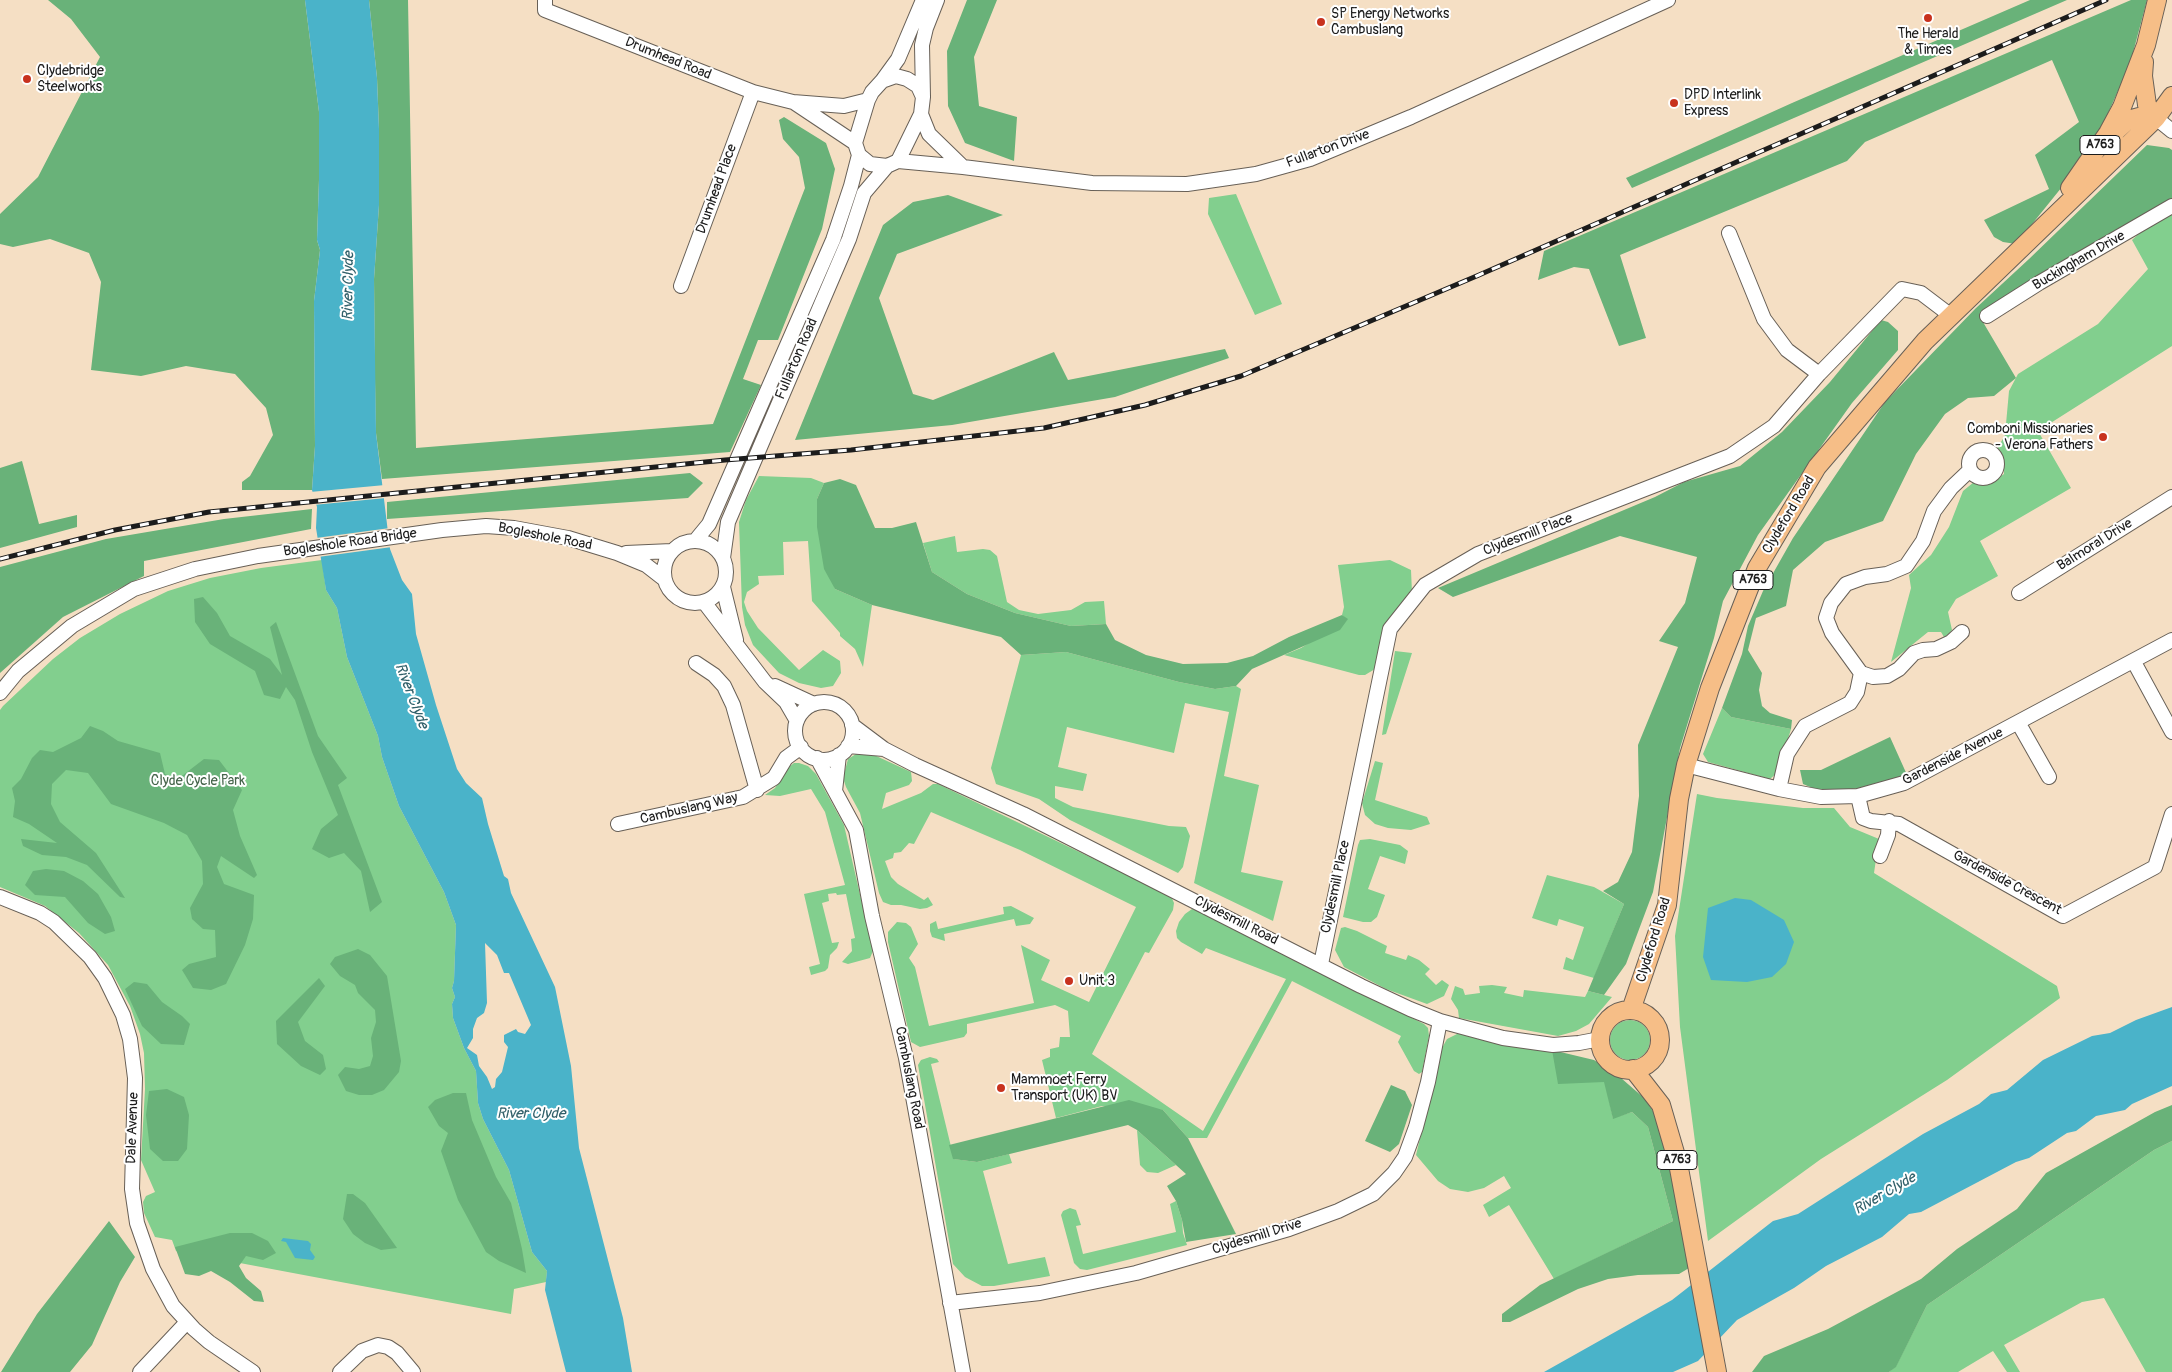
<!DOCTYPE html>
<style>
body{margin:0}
canvas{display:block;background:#f5dfc4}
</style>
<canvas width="2172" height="1372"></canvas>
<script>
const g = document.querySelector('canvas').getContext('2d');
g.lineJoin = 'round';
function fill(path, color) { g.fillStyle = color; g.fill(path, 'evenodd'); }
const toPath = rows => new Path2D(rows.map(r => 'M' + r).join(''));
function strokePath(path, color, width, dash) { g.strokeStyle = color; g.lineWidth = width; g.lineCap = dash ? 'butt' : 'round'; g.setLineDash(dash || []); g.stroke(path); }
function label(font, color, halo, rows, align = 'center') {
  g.font = font + ' Pangolin,sans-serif'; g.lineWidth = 4; g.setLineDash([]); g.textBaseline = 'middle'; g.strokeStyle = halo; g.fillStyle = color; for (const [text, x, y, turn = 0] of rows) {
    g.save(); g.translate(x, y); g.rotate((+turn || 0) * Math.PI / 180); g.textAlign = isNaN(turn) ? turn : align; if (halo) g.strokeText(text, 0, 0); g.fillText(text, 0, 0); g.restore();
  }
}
fill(toPath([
 [1236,194,1282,304,1255,315,1208,214,1209,198],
 [2172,214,2172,346,2038,431,2071,488,1980,541,1998,576,1956,599,1948,612,1952,630,1949,634,1944,637,1941,632,1928,632,1891,662,1911,588,1909,575,1931,555,1949,527,1963,491,1974,482,1992,482,2004,474,2004,458,1997,449,2005,435,2009,391,2018,374,2098,324,2148,269,2132,240,2145,228],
 [759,476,811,478,824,483,817,499,835,589,872,605,863,667,855,649,840,636,840,633,812,601,808,541,783,542,784,575,758,576,759,584,747,592,744,602,747,611,758,628,799,670,823,650,840,661,841,673,833,686,821,688,799,683,779,673,753,645,745,625,742,607,739,522,746,500],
 [955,536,957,552,983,549,990,550,997,556,1007,602,1019,610,1038,614,1071,610,1085,602,1104,601,1106,624,1071,626,1015,613,967,594,932,572,923,543],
 [322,560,326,590,337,608,347,657,378,736,382,757,399,806,444,892,456,925,454,981,452,988,455,997,452,1004,453,1018,464,1048,476,1071,478,1103,483,1119,509,1170,532,1252,547,1271,546,1282,514,1289,511,1314,176,1251,172,1240,155,1237,144,1213,143,1202,146,1196,155,1192,141,1160,145,1089,144,1053,140,1034,130,1006,108,965,79,933,45,906,0,887,0,710,3,706,53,659,80,638,120,614,168,591,210,578,261,568],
 [1390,560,1411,570,1412,593,1375,669,1365,675,1359,675,1284,655,1301,648,1347,620,1342,615,1344,607,1338,565],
 [1395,651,1412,653,1386,734,1382,735],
 [1066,652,1179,682,1215,689,1236,686,1241,689,1224,776,1259,785,1241,872,1283,881,1273,921,1194,883,1229,712,1185,703,1174,753,1067,727,1058,767,1087,774,1083,791,1055,786,1055,798,1073,807,1169,826,1186,827,1190,836,1183,867,1178,873,1070,820,1039,799,996,784,991,768,1021,655],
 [1722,708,1731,717,1791,729,1778,772,1770,779,1708,762,1703,754],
 [863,753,874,755,911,772,912,781,909,785,886,793,882,809,921,793,933,784,938,784,1171,896,1174,903,1173,910,1149,953,1145,952,1092,1054,1203,1131,1286,979,1206,948,1202,954,1181,942,1177,938,1176,931,1179,922,1185,914,1192,909,1199,911,1424,1024,1428,1028,1429,1036,1422,1072,1419,1074,1414,1071,1398,1042,1401,1036,1292,981,1207,1138,1188,1138,1163,1110,1102,1106,1056,1118,1042,1060,1050,1057,1050,1049,1059,1047,1060,1037,1070,1037,1068,1011,1055,1005,967,1024,967,1033,964,1037,920,1047,911,1042,888,942,888,932,897,922,906,923,911,927,918,944,909,958,915,967,929,1026,1034,1003,1021,945,1050,960,1041,980,1089,1002,1136,907,1020,850,931,812,914,844,909,843,901,852,894,853,893,858,885,861,891,877,898,884,924,900,928,897,933,905,927,908,920,909,901,905,891,905,883,902,879,893,860,813,846,787,843,778,848,759,856,754],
 [1375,761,1383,763,1375,800,1427,817,1430,824,1411,830,1388,828,1375,824,1365,815,1362,803],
 [794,763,799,763,808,766,816,774,844,825,873,951,870,958,848,964,842,962,852,951,851,939,855,938,846,894,837,895,836,893,828,894,829,901,822,903,832,943,839,942,837,948,830,955,828,968,825,971,811,975,809,967,820,964,804,894,845,885,825,812,811,789,780,796,765,795,775,788,789,767],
 [1697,794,1717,798,1803,808,1834,808,1850,827,1879,839,1874,873,2057,986,2060,998,1947,1080,1821,1159,1708,1241,1680,1027,1675,936],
 [1370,839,1400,845,1408,851,1405,864,1380,856,1368,889,1385,895,1377,917,1371,922,1363,922,1343,917,1358,845,1360,840],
 [1547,875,1594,887,1624,904,1594,978,1563,969,1566,957,1573,960,1584,927,1559,919,1557,926,1532,918],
 [1011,906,1034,918,1030,924,1016,926,1014,919,944,934,945,941,932,937,930,931,930,924,936,921,938,929,1004,914,1003,907],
 [1345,927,1357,931,1387,946,1385,953,1406,960,1408,955,1419,960,1430,969,1425,974,1436,985,1442,980,1449,985,1444,996,1427,1004,1386,989,1344,967,1335,950,1341,928],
 [1492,985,1507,987,1504,993,1523,997,1524,990,1585,997,1588,991,1612,997,1589,1024,1576,1031,1558,1036,1459,1018,1458,1010,1451,999,1455,986,1463,989,1465,995,1480,993,1479,986],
 '1610 1040a20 20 0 1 1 40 0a20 20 0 1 1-40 0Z',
 [1464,1033,1552,1050,1605,1082,1613,1118,1632,1112,1648,1127,1673,1221,1554,1279,1509,1205,1489,1217,1483,1205,1511,1188,1504,1176,1484,1188,1468,1192,1450,1189,1438,1181,1416,1155,1442,1048,1447,1039,1457,1034],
 [930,1057,937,1059,939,1062,931,1064,954,1159,977,1162,1009,1154,1012,1163,983,1171,1008,1264,1045,1257,1050,1276,994,1286,982,1286,965,1277,953,1264,918,1065,921,1060],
 [1137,1130,1176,1165,1158,1173,1147,1172,1140,1165],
 [2172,1141,2172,1372,2146,1372,2104,1298,2082,1302,2004,1345,2020,1372,2007,1372,1993,1351,1958,1372,1889,1372,1896,1366,1927,1305,2154,1150],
 [1176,1201,1182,1220,1183,1233,1187,1245,1087,1270,1080,1269,1074,1263,1061,1215,1063,1211,1070,1208,1076,1210,1081,1225,1076,1226,1083,1254,1176,1232,1170,1204]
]), '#82cf8e');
fill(toPath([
 [48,0,305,0,319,112,319,180,317,240,320,250,314,301,315,446,312,490,242,490,242,482,250,476,273,435,266,408,235,374,186,366,141,376,91,370,101,282,89,253,50,239,13,247,0,244,0,214,38,177,100,57,71,19],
 [369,0,408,0,416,448,713,424,805,188,799,157,783,139,779,120,784,117,826,143,835,169,822,229,778,340,758,340,743,379,761,385,730,452,382,479,376,433,375,380,374,279,379,205,379,129,377,78],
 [967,0,997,0,974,57,979,106,1017,117,1014,161,965,143,948,106,947,51],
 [2030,0,2067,0,1632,188,1626,178,1792,103],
 [2131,0,2147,0,2130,64,2101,129,2070,177,2016,244,2003,242,1994,237,1984,220,2049,189,2035,155,2079,122,2052,60,1865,142,1847,161,1620,255,1646,338,1619,346,1589,269,1574,267,1538,280,1544,251],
 [2147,145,2169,148,2172,150,2172,202,1980,317,2016,378,1994,396,1968,398,1945,414,1916,454,1883,521,1825,542,1793,570,1786,606,1756,618,1748,650,1762,673,1759,690,1762,706,1770,713,1792,720,1791,729,1731,717,1722,708,1742,654,1748,626,1763,591,1793,538,1885,402,1976,308,2029,259],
 [948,195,1003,215,897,254,879,298,913,394,933,400,1054,352,1068,380,1225,349,1229,358,1115,397,952,425,795,440,883,225,913,202],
 [1881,320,1888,322,1898,331,1898,350,1852,403,1758,535,1723,601,1714,638,1680,748,1653,892,1626,964,1604,995,1588,991,1624,904,1603,891,1618,882,1632,852,1639,796,1638,745,1678,647,1659,641,1685,603,1697,557,1620,536,1453,597,1438,588,1655,497,1684,482,1740,466,1782,432,1830,382],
 [22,461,39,524,77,515,77,527,0,548,0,468],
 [690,473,703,483,688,498,387,519,387,502],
 [840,479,856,485,875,528,892,528,916,522,932,572,967,594,1015,613,1071,626,1106,624,1115,640,1146,655,1183,664,1227,663,1253,656,1289,637,1342,615,1348,619,1340,630,1252,669,1236,686,1215,689,1179,682,1066,652,1021,655,1001,637,872,605,835,589,824,569,817,527,817,499,824,483],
 [312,509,311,529,144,561,144,576,63,617,0,673,0,567,106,539,224,519],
 [203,597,217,613,230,636,270,659,282,675,270,627,276,622,318,736,347,778,338,785,382,902,370,912,361,871,344,853,329,858,312,849,321,829,338,815,312,752,295,700,286,687,280,699,264,695,255,671,210,644,195,622,194,599],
 [90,726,103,731,118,741,160,753,165,774,178,779,204,759,219,760,242,790,233,810,240,836,257,875,254,878,221,856,217,867,224,884,254,895,253,919,245,945,226,984,211,990,193,988,182,970,189,964,216,957,215,930,203,929,192,919,190,908,203,884,202,861,187,835,164,823,111,804,88,773,66,770,52,784,51,804,60,822,96,853,125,898,120,897,87,865,66,857,42,855,23,846,21,839,57,843,29,824,13,817,15,801,12,788,21,779,32,758,40,750,53,752,81,738],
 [1890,737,1908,777,1884,785,1844,790,1815,789,1803,784,1800,770,1821,770],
 [46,869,64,871,83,881,98,894,111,917,115,931,105,934,88,923,65,897,35,895,25,885,33,871],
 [358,949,370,955,387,976,401,1061,399,1072,384,1090,372,1095,359,1095,346,1091,338,1075,345,1067,359,1069,370,1066,373,1056,371,1038,376,1022,375,1010,358,993,355,985,340,976,330,964,335,957],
 [319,978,325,986,298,1022,305,1041,323,1055,326,1069,320,1075,301,1066,277,1044,276,1021],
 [134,982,147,984,162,1002,182,1016,190,1024,184,1045,161,1044,142,1026,125,989],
 [1552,1050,1594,1060,1621,1078,1644,1098,1662,1124,1689,1268,1679,1274,1638,1275,1608,1279,1578,1289,1510,1322,1502,1322,1502,1314,1540,1285,1673,1221,1648,1127,1632,1112,1613,1119,1604,1082,1558,1084],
 [1391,1085,1405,1091,1412,1105,1399,1144,1390,1152,1365,1141],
 [167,1089,184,1097,189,1115,187,1149,178,1161,163,1161,150,1149,146,1115,149,1091],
 [453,1093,466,1093,472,1120,496,1177,511,1203,522,1249,526,1273,499,1261,486,1252,458,1200,441,1151,448,1133,439,1126,428,1107,435,1100],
 [1129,1100,1163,1110,1188,1138,1236,1234,1186,1242,1182,1220,1176,1201,1167,1186,1186,1174,1137,1130,1128,1125,977,1162,953,1159,949,1145],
 [2172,1105,2172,1141,2154,1150,1927,1305,1896,1367,1889,1372,1752,1372,1764,1356,1828,1329,1921,1279,1957,1249,2017,1209,2046,1173,2155,1112],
 [347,1194,353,1194,365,1203,397,1248,381,1250,365,1243,353,1234,343,1219],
 [109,1221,135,1257,120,1282,92,1345,70,1372,1,1372,37,1314],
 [230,1233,252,1233,268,1241,276,1253,263,1260,246,1256,239,1266,246,1278,261,1291,264,1302,254,1301,230,1282,211,1271,199,1276,185,1274,175,1247]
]), '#69b279');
fill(toPath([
 [305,0,369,0,377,78,379,129,379,205,374,279,376,433,390,549,402,580,412,594,416,634,436,705,457,769,466,783,482,798,488,824,504,876,508,879,511,893,555,987,571,1066,579,1148,623,1318,632,1372,566,1372,545,1290,547,1271,532,1252,509,1170,483,1119,478,1103,476,1071,464,1048,453,1018,452,1004,455,997,452,988,454,981,456,925,444,892,399,806,382,757,378,736,347,657,337,608,326,590,316,528,317,507,312,490,315,446,314,301,320,250,317,240,319,180,319,112],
 [485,943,497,955,504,973,509,973,531,1025,525,1034,518,1032,516,1029,504,1035,504,1042,508,1047,502,1072,496,1079,495,1087,492,1089,487,1077,479,1066,477,1055,467,1048,473,1038,473,1029,477,1018,484,1013,487,1003],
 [1735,898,1751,900,1784,920,1794,942,1786,964,1772,977,1747,982,1711,980,1703,957,1708,908],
 [2172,1007,2172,1086,2132,1104,2125,1110,2096,1116,2076,1131,2067,1133,2029,1158,2016,1162,1921,1212,1909,1214,1882,1237,1826,1266,1794,1288,1737,1320,1698,1361,1673,1372,1544,1372,1672,1300,1773,1221,1798,1214,1923,1134,1979,1104,1991,1094,2007,1090,2043,1060,2092,1036,2110,1033,2136,1020],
 [283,1238,308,1241,311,1244,310,1250,315,1257,313,1260,295,1258,286,1242,281,1241]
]), '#4ab3c9');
fill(toPath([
 [385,485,386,498,313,505,310,492],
 [390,528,392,547,318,557,316,538]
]), '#f5dfc4');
const minor = toPath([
 [545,0,545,10,753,92,793,102,844,106,868,100],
 [896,76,907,79,918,86,923,97,921,114,898,161,887,166,870,164,859,155,855,143,868,100,872,92,882,81,896,76],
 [882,81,898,59,923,0],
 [923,97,922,45,926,28,937,0],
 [795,103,855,143],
 [921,114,929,134,963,167],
 [2156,118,2172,131],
 [898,161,963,167,1092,183,1187,184,1256,174,1310,159,1411,117,1668,0],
 [1729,233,1764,319,1787,350,1819,374],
 [681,286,753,92],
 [1987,316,2039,283,2172,206],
 '1969 464a14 14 0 1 1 28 0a14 14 0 1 1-28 0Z',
 '664 572a31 31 0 1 1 62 0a31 31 0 1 1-62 0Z',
 [695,541,709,524,833,240,851,186,859,155],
 [626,553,672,551],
 [723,558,728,522,849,239,864,193,887,166],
 [723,587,736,640],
 [2019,593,2172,497],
 [704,602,765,682,786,702,797,721],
 [2134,662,2172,732],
 [696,663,714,675,724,686,733,705,757,790],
 [1861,673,1873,677,1887,676,1899,669,1914,653,1923,650,1936,649,1951,642,1962,632],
 [775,686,814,704],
 [0,693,18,671,72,626,134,589,195,569,258,556,442,530,486,526,514,528,568,538,617,553,646,565,664,579],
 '795 731a29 29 0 1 1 58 0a29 29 0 1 1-58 0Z',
 [2019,724,2049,777],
 [852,725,884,749,915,765,1023,814,1361,986,1410,1009,1440,1021,1503,1038,1553,1045,1579,1043,1600,1039],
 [848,746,884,749],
 [817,758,856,830,872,916,906,1058,963,1372],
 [1686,765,1779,789,1821,797,1858,796,1904,783,2172,640],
 [1779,789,1787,754,1805,726,1850,703,1857,692,1861,673,1832,633,1826,618,1831,603,1846,584,1865,577,1887,574,1906,566,1923,541,1934,511,1951,488,1970,470],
 [835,791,839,755],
 [1858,796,1863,818,1871,821,1899,824,2063,916,2155,867,2172,814],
 [618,824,743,797,774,778,786,758,801,747],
 [1880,856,1888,835,1889,821],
 [0,897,40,913,54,922,90,957,105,978,123,1015,130,1039,135,1078,132,1189,137,1223,153,1269,173,1306,194,1329,209,1342,253,1372],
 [1321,964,1390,629,1425,585,1478,554,1730,456,1774,426,1819,374,1902,289,1921,293,1950,315],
 [950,1303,1040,1293,1136,1273,1289,1229,1338,1211,1373,1194,1394,1173,1405,1157,1416,1127,1428,1082,1440,1021],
 [140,1372,187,1322],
 [340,1372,362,1351,378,1345,388,1347,397,1353,413,1372]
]);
const major = toPath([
 [2144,62,2143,76,2147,105,2156,118],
 [2112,137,2117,130,2128,120,2143,116,2156,118],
 [2070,188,2108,133,2122,107,2146,45,2157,0],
 [1631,1010,1667,905,1679,799,1686,765,1710,688,1757,568,1817,467,1925,341,2156,118,2172,96],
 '1600 1040a30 30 0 1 1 60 0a30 30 0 1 1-60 0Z',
 [1633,1069,1661,1105,1678,1163,1717,1372]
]);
strokePath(minor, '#686057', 16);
strokePath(major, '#686057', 20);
strokePath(minor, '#fff', 14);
strokePath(major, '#f6be87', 18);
const rail = toPath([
 [0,559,115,530,209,512,725,460,851,450,1044,428,1145,405,1241,376,1479,275,2106,0]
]);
strokePath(rail, '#1c1c1c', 5);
strokePath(rail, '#fff', 3, [9]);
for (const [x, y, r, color] of [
 [1928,18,5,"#c8321e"],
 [1321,22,5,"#c8321e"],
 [27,79,5,"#c8321e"],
 [1674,103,5,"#c8321e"],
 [2103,437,5,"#c8321e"],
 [1069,981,5,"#c8321e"],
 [1001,1088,5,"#c8321e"]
]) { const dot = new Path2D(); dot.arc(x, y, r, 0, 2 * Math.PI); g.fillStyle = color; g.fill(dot); strokePath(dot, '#fff', 2); }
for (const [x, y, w] of [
 [2100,145,40],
 [1753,580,40],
 [1677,1160,40]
]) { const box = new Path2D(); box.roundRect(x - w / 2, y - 9.5, w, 19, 4); g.fillStyle = '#fff'; g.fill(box); strokePath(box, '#1c1c1c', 1); }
label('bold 12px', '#1c1c1c', null, [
 ["A763",2100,145],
 ["A763",1753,580],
 ["A763",1677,1160]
]);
label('14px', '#1c1c1c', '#fff', [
 ["SP Energy Networks",1331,14],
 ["Cambuslang",1331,30],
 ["The Herald",1928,34,"center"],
 ["& Times",1928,50,"center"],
 ["Clydebridge",37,71],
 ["Steelworks",37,87],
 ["DPD Interlink",1684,95],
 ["Express",1684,111],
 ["Comboni Missionaries",2093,429,"right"],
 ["- Verona Fathers",2093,445,"right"],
 ["Unit 3",1079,981],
 ["Mammoet Ferry",1011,1080],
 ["Transport (UK) BV",1011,1096]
], 'left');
label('14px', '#1c1c1c', '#fff', [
 ["Drumhead Road",668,59,22],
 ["Fullarton Drive",1328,149,-20],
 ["Drumhead Place",717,189,-70],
 ["Buckingham Drive",2079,261,-30],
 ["Fullarton Road",797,359,-67],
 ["Clydeford Road",1789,515,-59],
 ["Clydesmill Place",1528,535,-21],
 ["Bogleshole Road",545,537,11],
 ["Bogleshole Road Bridge",350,543,-8],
 ["Balmoral Drive",2095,545,-32],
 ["Gardenside Avenue",1953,757,-27],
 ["Cambuslang Way",689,809,-13],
 ["Gardenside Crescent",2007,883,28],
 ["Clydesmill Place",1336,887,-78],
 ["Clydesmill Road",1236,921,27],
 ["Clydeford Road",1654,940,-73],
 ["Cambuslang Road",909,1078,79],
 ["Dale Avenue",133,1128,-88],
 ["Clydesmill Drive",1257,1237,-17]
]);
label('14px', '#45644a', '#fff', [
 ["Clyde Cycle Park",198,781]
]);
label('italic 15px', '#31606a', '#fff', [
 ["River Clyde",349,286,-89],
 ["River Clyde",411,696,69],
 ["River Clyde",531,1114],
 ["River Clyde",1885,1194,-30]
]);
</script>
